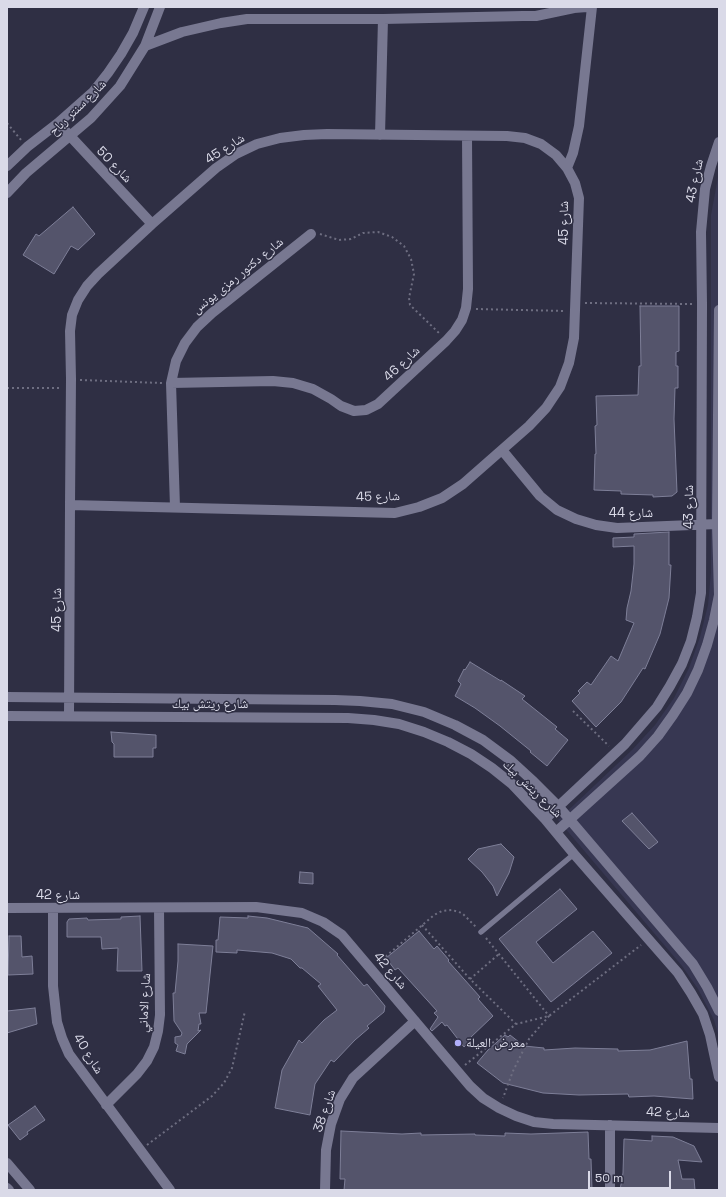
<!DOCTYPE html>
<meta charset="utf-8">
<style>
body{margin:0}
#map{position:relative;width:726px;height:1197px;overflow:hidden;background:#2f2f44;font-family:"Space Grotesk",sans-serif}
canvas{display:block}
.frame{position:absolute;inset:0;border:8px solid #dadae8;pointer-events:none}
.scale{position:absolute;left:588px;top:1171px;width:83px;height:18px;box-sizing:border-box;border:2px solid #dadae8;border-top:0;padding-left:5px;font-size:12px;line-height:14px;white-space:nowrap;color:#dadae8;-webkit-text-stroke:3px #2f2f44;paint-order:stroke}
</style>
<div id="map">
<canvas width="726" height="1197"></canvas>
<div class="frame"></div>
<div class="scale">50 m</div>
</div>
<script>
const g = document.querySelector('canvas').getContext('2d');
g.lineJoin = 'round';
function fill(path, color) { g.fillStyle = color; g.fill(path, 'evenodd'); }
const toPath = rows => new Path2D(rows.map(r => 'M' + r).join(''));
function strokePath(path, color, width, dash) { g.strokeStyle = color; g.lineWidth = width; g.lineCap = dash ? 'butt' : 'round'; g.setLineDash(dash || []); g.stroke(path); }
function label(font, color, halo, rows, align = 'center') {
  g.font = font + ' "Space Grotesk","Noto Naskh Arabic",sans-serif'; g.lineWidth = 3; g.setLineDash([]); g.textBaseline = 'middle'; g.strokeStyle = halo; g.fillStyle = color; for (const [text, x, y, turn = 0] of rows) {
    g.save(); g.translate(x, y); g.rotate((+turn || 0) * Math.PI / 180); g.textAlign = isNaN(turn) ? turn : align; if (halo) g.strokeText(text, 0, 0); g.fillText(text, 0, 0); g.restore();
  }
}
fill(toPath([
 [719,172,719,1037,714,1020,698,989,682,966,558,820,632,750,655,725,674,698,689,668,700,637,708,605,711,572,711,215]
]), '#373752');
const building = toPath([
 [73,207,95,234,78,250,71,246,54,274,23,255,36,234,39,236,73,207],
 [640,306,679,306,679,351,676,352,676,366,678,366,678,388,675,388,674,419,677,492,672,496,653,497,653,495,621,494,621,491,594,490,595,454,596,454,595,426,597,425,596,396,638,395,639,366,641,366,640,306],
 [669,532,669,565,671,565,669,598,660,634,645,669,643,668,621,702,596,727,572,701,580,693,578,691,587,682,591,685,611,656,618,661,634,623,626,620,627,608,631,591,634,564,634,546,613,547,613,538,634,537,634,534,669,532],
 [470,662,501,681,501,680,525,696,522,699,557,727,555,729,568,740,547,766,530,752,531,751,500,726,475,708,455,696,461,684,458,681,464,669,465,670,470,662],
 [111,732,156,735,156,748,153,748,153,757,114,757,114,744,112,742,111,732],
 [632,813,658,842,649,849,622,821,632,813],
 [501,844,514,857,509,873,497,896,493,886,482,872,468,859,478,849,501,844],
 [300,872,313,873,313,884,299,883,300,872],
 [560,889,577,909,536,942,553,963,593,931,612,953,551,1002,499,939,560,889],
 [140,916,142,971,117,971,118,948,102,949,101,937,67,937,67,922,69,919,87,918,88,920,121,919,121,917,140,916],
 [248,916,267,918,308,928,338,954,337,955,364,986,367,984,385,1006,384,1012,367,1026,369,1028,355,1040,334,1062,331,1060,315,1084,310,1115,275,1108,282,1070,299,1040,302,1043,324,1020,337,1010,318,986,321,984,302,968,300,968,291,959,272,953,237,950,237,953,216,952,216,940,218,940,220,917,248,918,248,916],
 [419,931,434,949,437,946,449,960,448,961,480,997,478,999,493,1016,470,1038,471,1040,464,1047,447,1025,445,1026,442,1022,432,1031,430,1029,438,1017,434,1013,437,1011,398,968,395,970,386,958,419,931],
 [9,936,21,936,22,957,32,956,33,974,8,975,9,936],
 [178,944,213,946,206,1013,199,1013,201,1024,199,1024,198,1031,201,1030,187,1044,185,1054,176,1051,178,1045,175,1043,175,1037,181,1036,182,1033,174,1021,173,993,175,993,178,961,178,944],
 [35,1008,37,1024,7,1033,7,1011,35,1008],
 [505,1035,508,1037,510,1035,524,1046,544,1048,544,1050,575,1048,618,1049,618,1051,650,1050,687,1041,690,1079,692,1079,693,1099,654,1096,629,1097,628,1094,579,1095,543,1093,503,1083,477,1063,488,1050,505,1035],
 [35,1106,45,1120,27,1132,28,1134,20,1140,8,1125,35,1106],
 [341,1131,402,1134,421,1133,421,1135,475,1134,475,1135,505,1136,505,1133,531,1134,588,1132,589,1159,591,1159,592,1190,344,1190,345,1179,340,1179,341,1131],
 [652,1136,673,1137,694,1146,702,1162,678,1160,682,1179,694,1179,695,1190,620,1190,623,1173,624,1139,652,1141,652,1136]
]);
fill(building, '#54546b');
strokePath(building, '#7e7f98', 1);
strokePath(toPath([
 [7,123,21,140],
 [320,234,339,240,351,239,363,233,378,232,392,237,404,246,411,259,414,274,409,298,410,305,440,334],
 [585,303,693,304],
 [476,309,566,311],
 [80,380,162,383],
 [7,388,62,388],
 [573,711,609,746],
 [422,925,470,979,516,1024],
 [486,938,549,1016,529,1039,513,1071,503,1098],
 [378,963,434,915,442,911,452,910,462,913,476,927],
 [470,979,499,954],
 [465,1065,516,1024,549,1016,641,945],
 [147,1145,212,1096,224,1083,232,1068,245,1011]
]), '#6e6e81', 2, [2, 3]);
strokePath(toPath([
 [481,932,574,854]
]), '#787891', 5.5);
strokePath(toPath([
 [145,46,182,32,221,23,247,19,383,19,523,16,536,16,574,8,587,7],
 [58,123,152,224],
 [380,135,383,19],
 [7,166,27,147,58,123,93,92,108,73,121,54,133,33,144,7],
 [567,168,573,153,579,126,592,7],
 [7,193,26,173,91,118,120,86,145,46,160,7],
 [171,383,273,381,293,383,313,389,331,399,341,406,354,411,366,410,378,404,446,341,455,331,462,320,466,308,468,289,467,136],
 [502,450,540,496,557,510,576,519,596,525,617,528,717,524],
 [175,507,171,383,176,361,185,343,197,327,212,313,311,234],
 [7,697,335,700,360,701,392,704,424,712,455,725,483,740,510,760,534,782,559,807,693,964,707,987,719,1011],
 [7,716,348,718,374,720,399,724,424,732,448,742,471,754,492,768,512,784,545,819,574,854,678,973,691,993,703,1014,710,1035,719,1077],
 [69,716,70,505,395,513,419,507,442,498,463,484,529,426,546,408,560,387,569,363,574,338,579,198,575,183,567,168,556,155,541,144,525,138,507,136,327,134,304,135,280,138,257,144,236,154,216,168,152,224,98,274,87,286,78,300,72,315,70,331,71,379,70,505],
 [545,819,625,744,657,707,670,686,682,664,691,641,697,617,701,593,702,304,701,232,705,189,711,166,719,142],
 [556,832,640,756,658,736,673,715,687,693,698,670,707,645,714,620,719,595,717,524,719,310],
 [7,908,256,907,302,913,323,922,342,935,470,1086,483,1098,499,1108,516,1116,534,1122,553,1124,719,1128],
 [53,908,53,986,57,1022,62,1038,69,1054,170,1190],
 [106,1105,137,1074,147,1061,154,1047,158,1031,160,1015,159,908],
 [610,1125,610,1190],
 [7,1163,30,1190],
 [7,1188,9,1190],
 [325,1190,326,1150,331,1124,340,1099,353,1078,415,1021]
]), '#787891', 10);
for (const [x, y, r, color] of [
 [458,1043,4,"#b0aefa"]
]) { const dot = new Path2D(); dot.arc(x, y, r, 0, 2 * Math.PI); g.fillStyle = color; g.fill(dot); strokePath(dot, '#2f2f44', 1.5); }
label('13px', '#dadae8', '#2f2f44', [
 ["شارع سنتر رباح",78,108,-44],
 ["شارع 45",225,149,-33],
 ["شارع 50",114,165,46],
 ["شارع 43",695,181,-78],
 ["شارع 45",564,223,-90],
 ["شارع دكتور رمزى يونس",238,276,-39],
 ["شارع 46",402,364,-43],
 ["شارع 45",378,497,-1],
 ["شارع 43",689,507,-90],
 ["شارع 44",631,513],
 ["شارع 45",57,610,-90],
 ["شارع ريتش بيك",210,704],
 ["شارع ريتش بيك",532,789,44],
 ["شارع 42",58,895],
 ["شارع 42",390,971,50],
 ["شارع الاماني",145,1003,-87],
 ["شارع 40",88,1054,58],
 ["شارع 38",325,1111,-71],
 ["شارع 42",668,1113,2]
]);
label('13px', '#dadae8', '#2f2f44', [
 ["معرض العيلة",466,1043]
], 'left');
</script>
